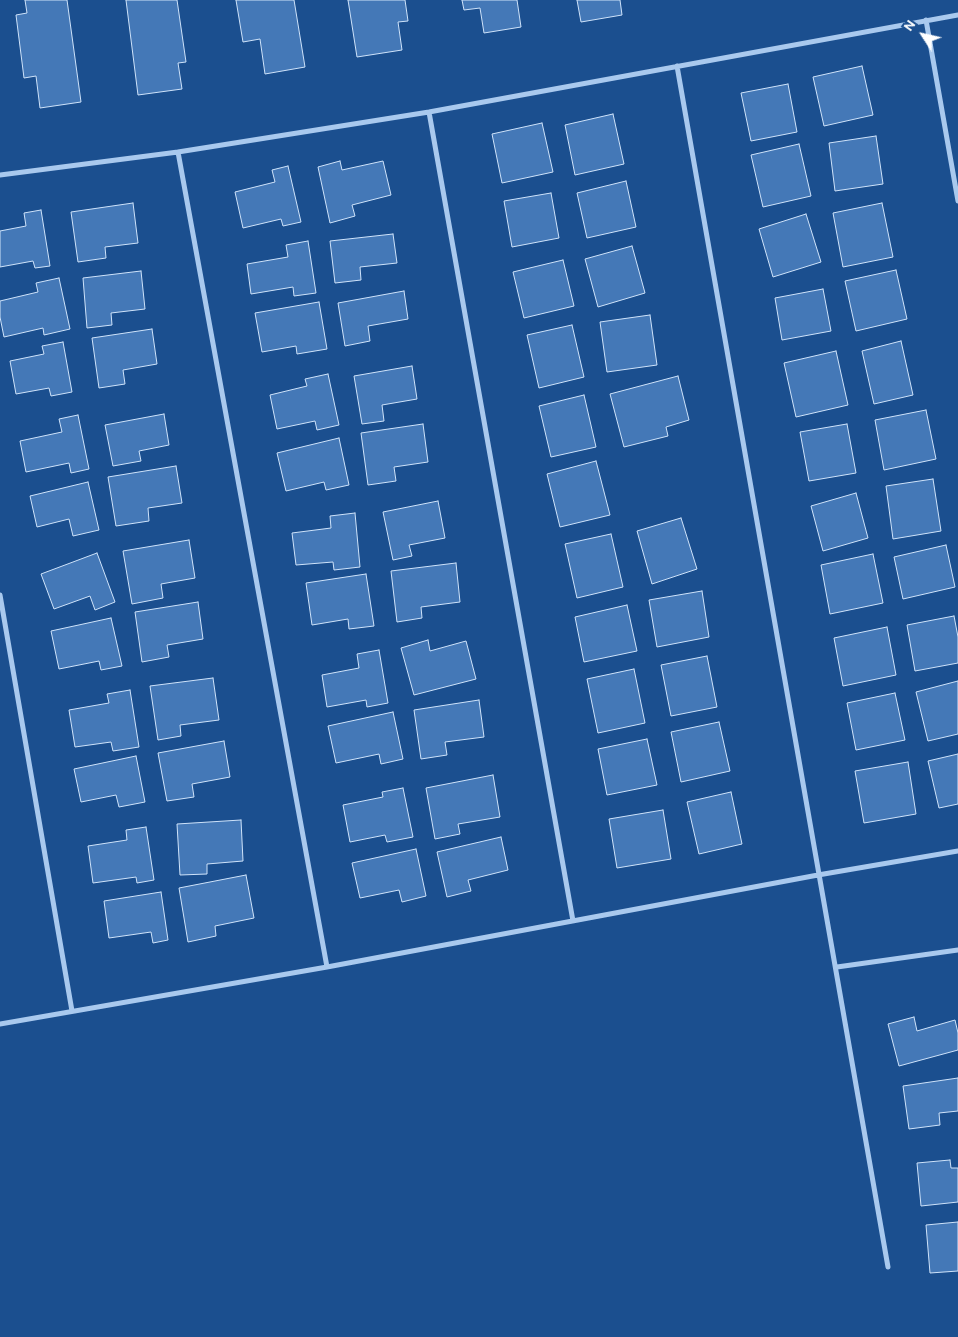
<!DOCTYPE html>
<style>
body{margin:0}
#map{position:relative;width:958px;height:1337px;overflow:hidden;background:#1b4f8f;font-family:Overpass,sans-serif}
canvas{display:block}
.north{position:absolute;left:898px;top:10px;width:50px;height:50px;-webkit-text-stroke:4px #1b4f8f;paint-order:stroke;rotate:305deg;font-size:14px;font-weight:700;line-height:20px;text-align:center;color:#fff}
.north::after{content:'';display:block;margin:auto;width:18px;height:22px;background:#fff;clip-path:polygon(50% 0,100% 100%,50% 72%,0 100%)}
</style>
<div id="map">
<canvas width="958" height="1337"></canvas>
<div class="north">N</div>
</div>
<script>
const g = document.querySelector('canvas').getContext('2d');
g.lineJoin = 'round';
function fill(path, color) { g.fillStyle = color; g.fill(path, 'evenodd'); }
const toPath = rows => new Path2D(rows.map(r => 'M' + r).join(''));
function strokePath(path, color, width, dash) { g.strokeStyle = color; g.lineWidth = width; g.lineCap = dash ? 'butt' : 'round'; g.setLineDash(dash || []); g.stroke(path); }
const building = toPath([
 [25,0,67,0,81,102,40,108,36,76,24,78,16,15,27,13,25,0],
 [126,0,177,0,186,62,178,63,182,89,138,95,126,0],
 [236,0,294,0,305,67,265,74,260,39,243,42,236,0],
 [348,0,405,0,408,21,398,22,402,50,357,57,348,0],
 [462,0,517,0,521,27,484,33,480,8,464,10,462,0],
 [577,0,620,0,622,15,581,22,577,0],
 [862,66,873,115,824,126,813,77,862,66],
 [788,84,797,132,751,141,741,93,788,84],
 [613,114,624,164,575,175,565,125,613,114],
 [542,123,553,172,502,183,492,134,542,123],
 [876,136,883,184,835,191,829,143,876,136],
 [799,144,811,196,763,207,751,155,799,144],
 [340,161,342,170,383,161,391,195,352,205,355,216,330,223,318,167,340,161],
 [288,166,301,222,283,226,281,219,243,228,235,192,275,182,272,170,288,166],
 [626,181,636,227,587,238,577,193,626,181],
 [551,193,559,238,512,247,504,201,551,193],
 [133,203,138,243,105,247,106,258,78,262,71,212,133,203],
 [882,203,893,257,843,267,833,213,882,203],
 [41,210,50,266,35,268,33,261,0,267,0,231,26,226,24,213,41,210],
 [806,214,821,262,773,277,759,229,806,214],
 [393,234,397,263,360,267,361,280,335,283,330,241,393,234],
 [308,241,316,293,294,296,293,287,251,294,247,264,288,257,286,245,308,241],
 [632,246,645,293,598,307,585,259,632,246],
 [563,260,574,306,524,318,513,272,563,260],
 [896,270,907,319,856,331,845,281,896,270],
 [141,271,145,309,111,313,112,325,87,328,83,278,141,271],
 [59,278,70,329,44,335,43,328,4,337,0,317,0,301,38,292,36,283,59,278],
 [823,289,831,331,782,340,775,298,823,289],
 [404,291,408,319,368,326,370,341,345,346,338,303,404,291],
 [319,302,327,349,297,354,296,346,262,352,255,313,319,302],
 [650,315,657,365,607,372,600,322,650,315],
 [572,325,584,377,539,388,527,335,572,325],
 [152,329,157,364,123,370,125,384,99,388,92,338,152,329],
 [901,341,913,395,874,404,862,351,901,341],
 [63,342,72,392,51,396,49,388,16,394,10,361,44,354,42,346,63,342],
 [836,351,848,405,796,417,784,363,836,351],
 [412,366,417,399,382,405,384,421,362,424,354,376,412,366],
 [328,374,339,425,317,430,315,421,277,429,270,395,307,386,305,379,328,374],
 [678,376,689,420,666,427,668,436,624,447,610,394,678,376],
 [584,395,596,447,551,457,539,406,584,395],
 [926,410,936,459,884,470,875,420,926,410],
 [164,414,169,445,139,451,141,461,113,466,105,425,164,414],
 [78,415,89,469,71,473,69,463,26,472,20,441,62,432,59,419,78,415],
 [423,424,428,462,394,467,396,481,368,485,361,433,423,424],
 [847,424,856,473,809,481,800,432,847,424],
 [339,438,349,485,326,490,324,482,286,491,277,453,339,438],
 [596,461,610,515,560,527,547,474,596,461],
 [176,466,182,503,148,508,149,521,116,526,108,477,176,466],
 [933,479,941,531,893,539,886,486,933,479],
 [88,482,99,530,73,536,69,519,37,527,30,496,88,482],
 [856,493,868,538,823,551,811,506,856,493],
 [438,501,445,538,409,545,412,556,393,560,383,512,438,501],
 [355,513,360,567,334,570,333,562,296,565,292,533,331,528,330,516,355,513],
 [681,518,697,569,652,584,637,531,681,518],
 [611,534,623,587,577,598,565,544,611,534],
 [189,540,195,578,161,584,163,598,132,604,123,551,189,540],
 [946,545,955,587,903,599,894,557,946,545],
 [97,553,115,602,95,610,90,596,54,609,41,574,97,553],
 [873,554,883,603,830,614,821,565,873,554],
 [456,563,460,602,421,607,422,618,397,622,391,571,456,563],
 [366,574,374,626,349,629,348,619,312,625,306,583,366,574],
 [702,591,709,637,657,647,649,600,702,591],
 [198,602,203,639,167,645,169,657,142,662,135,612,198,602],
 [627,605,637,651,584,662,575,617,627,605],
 [954,616,958,637,958,663,915,671,907,625,954,616],
 [111,618,122,666,101,670,99,661,59,669,51,631,111,618],
 [887,627,896,675,843,686,834,638,887,627],
 [428,640,430,651,466,641,476,679,414,695,401,648,428,640],
 [379,650,388,703,367,707,366,700,327,707,322,675,359,668,357,654,379,650],
 [707,656,717,707,671,716,661,665,707,656],
 [634,669,645,723,598,733,587,679,634,669],
 [213,678,219,720,180,725,181,736,158,740,150,686,213,678],
 [958,681,958,734,928,741,916,692,958,681],
 [130,690,139,747,113,751,111,742,75,747,69,710,109,703,107,694,130,690],
 [895,693,905,740,856,750,847,703,895,693],
 [479,700,484,737,445,742,447,755,421,759,414,710,479,700],
 [393,712,403,759,381,764,379,754,336,763,328,726,393,712],
 [719,722,730,771,681,782,671,732,719,722],
 [647,739,657,785,607,795,598,749,647,739],
 [224,741,230,777,192,784,194,797,167,801,158,753,224,741],
 [958,754,958,804,939,808,928,761,958,754],
 [136,756,145,802,119,807,116,795,81,802,74,769,136,756],
 [908,762,916,814,864,823,855,771,908,762],
 [493,775,500,817,458,824,460,834,435,839,426,788,493,775],
 [403,788,413,837,387,842,385,835,350,842,343,805,383,797,382,792,403,788],
 [731,792,742,844,699,854,687,802,731,792],
 [663,810,671,859,617,868,609,819,663,810],
 [241,820,243,861,207,864,207,874,180,875,177,824,241,820],
 [146,827,154,880,137,883,136,877,93,883,88,846,127,840,126,830,146,827],
 [501,837,508,870,468,880,471,891,447,897,437,852,501,837],
 [416,849,426,896,402,902,399,890,360,898,352,863,416,849],
 [246,875,254,918,215,926,216,936,188,942,179,888,246,875],
 [161,892,168,940,153,943,151,932,109,938,104,901,161,892],
 [914,1017,917,1031,955,1020,958,1033,958,1050,899,1066,888,1024,914,1017],
 [958,1078,958,1111,939,1113,940,1125,909,1129,903,1086,958,1078],
 [950,1160,951,1168,958,1168,958,1202,921,1206,917,1163,950,1160],
 [958,1222,958,1271,930,1273,926,1225,958,1222]
]);
fill(building, '#4478b7');
strokePath(building, '#cfe3fa', 1);
strokePath(toPath([
 [926,20,958,201],
 [677,66,888,1267],
 [429,112,573,921],
 [178,152,327,967],
 [0,175,178,152,429,112,958,15],
 [0,595,72,1011],
 [837,967,958,950],
 [0,1024,327,967,818,875,958,851]
]), '#a9c9ee', 5);
</script>
